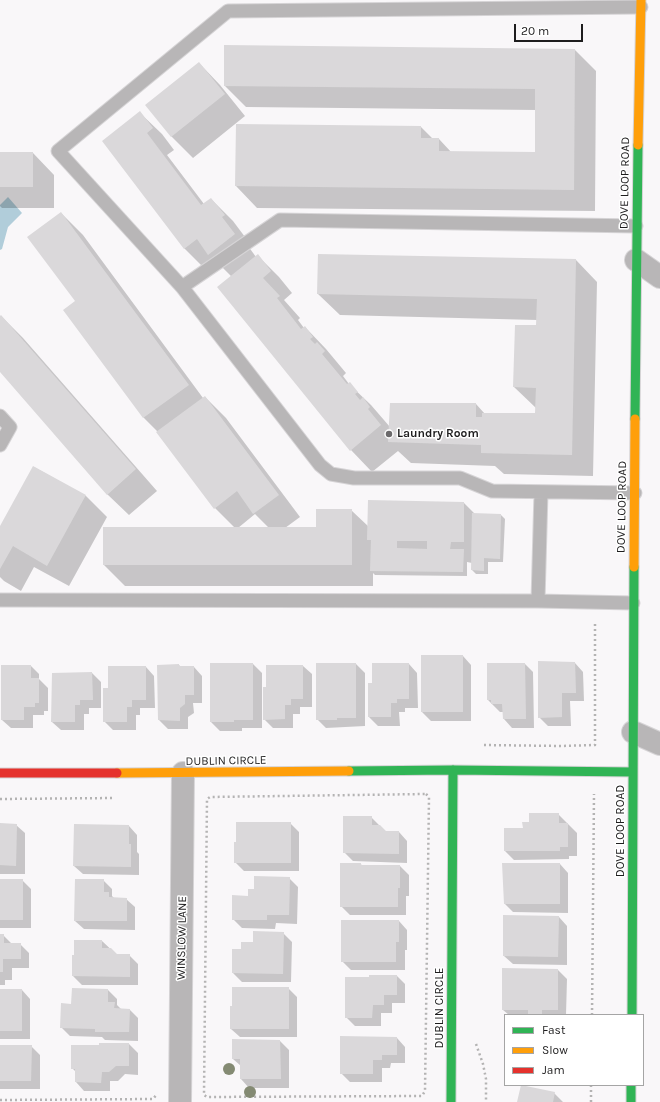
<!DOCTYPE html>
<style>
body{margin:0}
#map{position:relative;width:660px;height:1102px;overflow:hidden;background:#f9f7f9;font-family:Karla,sans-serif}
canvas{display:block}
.legend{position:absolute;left:504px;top:1014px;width:140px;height:72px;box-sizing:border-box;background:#fff;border:1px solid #a5a5a5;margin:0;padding:5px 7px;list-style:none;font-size:12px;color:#1e1d1e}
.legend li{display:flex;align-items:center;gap:8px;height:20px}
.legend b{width:20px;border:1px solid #a5a5a5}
.scale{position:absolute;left:514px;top:24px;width:69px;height:18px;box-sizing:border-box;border:2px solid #1e1d1e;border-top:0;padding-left:5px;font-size:12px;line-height:14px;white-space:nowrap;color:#1e1d1e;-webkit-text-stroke:3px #fff;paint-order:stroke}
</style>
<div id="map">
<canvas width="660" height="1102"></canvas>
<ul class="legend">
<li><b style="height:5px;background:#30b455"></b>Fast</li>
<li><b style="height:5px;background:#ff9f0a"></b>Slow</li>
<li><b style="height:5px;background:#e5322d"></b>Jam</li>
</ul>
<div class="scale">20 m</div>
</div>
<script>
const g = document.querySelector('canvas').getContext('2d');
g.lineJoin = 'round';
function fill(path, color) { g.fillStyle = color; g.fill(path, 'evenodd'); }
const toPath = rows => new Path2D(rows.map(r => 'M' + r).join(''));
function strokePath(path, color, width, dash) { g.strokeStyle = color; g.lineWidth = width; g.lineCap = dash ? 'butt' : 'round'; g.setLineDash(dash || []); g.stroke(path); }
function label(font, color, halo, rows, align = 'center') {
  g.font = font + ' Karla,sans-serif'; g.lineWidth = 3; g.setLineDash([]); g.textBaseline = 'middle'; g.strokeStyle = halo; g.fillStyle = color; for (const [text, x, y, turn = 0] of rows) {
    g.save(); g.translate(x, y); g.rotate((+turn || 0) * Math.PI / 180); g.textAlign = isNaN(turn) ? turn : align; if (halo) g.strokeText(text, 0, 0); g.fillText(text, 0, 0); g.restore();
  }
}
fill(toPath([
 [8,197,22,213,8,227,2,249,0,250,0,205]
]), '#b1cdda');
fill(toPath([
 [575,50,596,71,595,211,257,208,236,186,237,125,421,127,433,139,439,139,452,153,536,153,536,110,246,107,225,86],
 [199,63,220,85,245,116,193,158,171,136],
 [140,113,162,134,174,150,167,155,204,204,211,199,233,221,245,237,243,239,256,257,258,256,279,277,292,293,284,300,300,318,298,320,304,328,305,327,326,349,346,373,343,376,349,384,371,405,390,427,476,404,485,414,536,414,536,408,514,387,537,326,537,320,340,315,318,294,576,260,597,282,593,476,504,474,495,466,411,463,398,451,372,472,351,450,232,277,217,262,206,270,184,248],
 [0,153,33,153,54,175,54,208,2,208,0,206],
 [61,213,83,235,203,398,205,397,226,418,300,517,285,528,317,528,351,510,369,527,464,503,475,514,501,515,505,519,503,562,488,562,488,574,476,574,472,570,472,563,467,562,467,576,375,575,373,573,373,586,125,586,104,565,235,528,215,508,158,432,144,418,64,310,76,302],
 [255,514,269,528,238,528],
 [1,316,23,338,157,491,129,515,107,494,0,371,0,317],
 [34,467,86,496,107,517,69,586,34,567,21,591,4,581,0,577,0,528],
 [463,656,471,665,471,721,431,721,422,712],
 [575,663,583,672,584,701,570,701,571,726,548,726,539,717],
 [253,664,262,673,262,728,242,728,242,731,220,731,211,722],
 [317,664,356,664,365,673,365,726,326,728,317,719],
 [409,664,417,673,418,708,405,708,405,712,399,712,400,726,378,726,369,717,373,684],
 [525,664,533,672,534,728,512,728,504,719,503,712,500,712,488,700],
 [179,665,181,667,194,667,202,676,202,703,193,703,194,713,188,717,188,729,168,729,159,720],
 [31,666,39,674,39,679,48,688,48,711,44,711,44,715,33,715,33,728,11,728,2,720],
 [303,666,312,674,312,707,300,707,300,714,293,714,293,728,273,728,264,719,267,688],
 [146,667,154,676,155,708,140,708,140,715,136,715,136,730,113,730,104,721,109,689],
 [92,673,101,682,101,708,89,708,89,714,84,714,84,730,61,730,52,722],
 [558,814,577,833,577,856,569,856,569,859,514,860,505,851,530,823],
 [371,817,386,832,399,832,407,841,407,863,353,861,344,852],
 [290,823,299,832,299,871,244,871,235,862],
 [0,824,16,825,25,833,25,874,0,874],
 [129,826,137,835,137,852,139,854,139,875,83,874,74,866],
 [361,864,362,866,400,866,409,875,409,896,406,896,406,915,350,915,341,906],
 [560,864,568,873,568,913,513,912,505,904],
 [289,878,298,887,297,924,276,923,275,929,242,928,233,919,255,890],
 [0,880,22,880,31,889,31,928,0,928],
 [103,880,112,889,112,896,114,898,126,899,135,907,135,930,84,929,75,921],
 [559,917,567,926,567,965,513,964,504,956],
 [399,921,407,930,407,950,405,950,405,970,351,970,342,961],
 [283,933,292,942,291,982,242,982,233,973,233,950,242,950,254,943],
 [0,935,3,935,12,944,20,944,29,953,29,968,12,968,12,980,5,980,5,985,0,985],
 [75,941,102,941,117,955,129,955,138,964,138,985,82,985,73,976],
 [558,970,567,979,566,1015,509,1015,503,1010],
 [397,976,405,984,405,1003,392,1003,392,1013,381,1013,381,1026,355,1026,346,1017,370,978],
 [288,988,297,997,297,1037,240,1037,231,1029],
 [0,990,22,990,30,999,30,1039,0,1039],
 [108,990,117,999,117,1005,121,1009,130,1010,138,1018,138,1041,105,1040,102,1037,70,1036,61,1027,72,1005],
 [397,1038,405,1047,405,1063,391,1063,390,1068,382,1068,382,1082,350,1082,341,1073],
 [280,1041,289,1050,289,1088,249,1088,241,1079,241,1066,233,1059],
 [100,1044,129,1044,138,1053,138,1075,125,1074,118,1081,110,1081,110,1091,84,1091,76,1082,76,1072,72,1068,100,1046],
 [0,1046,31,1046,40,1055,40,1089,0,1089],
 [554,1093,563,1102,518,1102]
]), '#0003');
fill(toPath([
 [224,45,575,49,574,190,235,186,236,124,421,126,421,138,439,138,439,151,535,152,535,89,224,86],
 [199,62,225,94,171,137,145,105],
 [140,111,153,128,147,133,201,205,211,198,225,215,222,217,235,234,208,255,197,239,184,249,102,141],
 [0,152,33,152,33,187,0,187],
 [61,212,189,385,143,418,63,310,75,301,27,237],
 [258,254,271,271,263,278,280,296,277,298,301,329,305,326,313,337,310,339,315,344,317,342,325,351,322,354,347,384,350,382,358,392,355,394,360,400,363,397,370,407,368,409,381,425,350,451,217,287],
 [318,254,576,259,572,455,481,453,481,445,388,442,390,403,476,403,476,417,482,417,482,413,535,413,536,388,513,387,515,325,536,325,537,299,317,294],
 [1,315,136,469,107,495,0,372,0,316],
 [205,396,279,495,253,514,237,491,214,509,156,432],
 [33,466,86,495,47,566,13,546,0,569,0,526],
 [368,500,464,502,464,542,451,542,450,549,464,549,463,572,370,571,371,540,367,540],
 [397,541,427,541,427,549,397,548],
 [316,509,352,509,352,565,103,565,103,527,316,527],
 [472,513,501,514,500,559,484,558,484,571,471,570],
 [421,655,463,655,463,712,421,712],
 [538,661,575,662,576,693,562,693,562,717,538,718],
 [210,663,253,663,253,720,234,720,234,722,210,722],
 [316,663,356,663,356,718,337,718,337,720,316,720],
 [372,663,409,663,409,699,397,699,397,703,391,703,391,717,368,717,368,683,372,683],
 [487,663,525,663,526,719,503,719,502,704,491,704,491,700,487,700],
 [179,664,179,666,194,666,194,695,185,695,185,704,180,708,180,721,158,720,157,665],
 [1,665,31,665,31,678,39,678,39,703,35,703,35,707,24,707,24,720,1,720],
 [266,665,303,665,303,699,291,699,291,705,285,705,285,719,263,720,263,687,266,687],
 [108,666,146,666,146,700,132,700,132,707,127,707,127,722,103,722,103,688,108,688],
 [92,672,93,700,80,700,80,705,75,705,75,722,51,722,52,673],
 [529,813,559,813,559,823,568,823,568,847,560,847,560,851,504,851,504,828,523,828,522,822,529,822],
 [343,816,372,816,372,825,380,825,386,831,399,831,399,854,343,853],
 [236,822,291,822,291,863,234,863,234,842,236,842],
 [0,823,17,824,16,866,0,865],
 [74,824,129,825,129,844,131,844,131,867,73,866],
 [340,863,361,863,361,865,400,865,400,888,398,888,398,907,340,907],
 [502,863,560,863,560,904,504,904],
 [254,876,290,877,289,915,267,915,267,920,232,920,232,895,248,896,248,889,254,889],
 [0,879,23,879,23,920,0,920],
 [75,879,104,879,104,892,109,892,109,897,127,898,127,921,74,921],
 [503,915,559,916,558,957,503,956],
 [341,920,399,920,399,942,396,942,396,962,341,962],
 [253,931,284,932,283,974,232,973,232,949,241,949,241,942,253,942],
 [0,934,4,934,4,943,21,943,21,959,3,959,3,972,0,972],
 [74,940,102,940,102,948,111,948,117,954,130,954,130,977,72,976,72,955,74,955],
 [502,968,558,969,558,1010,542,1010,542,1015,528,1015,528,1010,502,1010],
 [369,975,397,975,397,995,384,995,384,1005,373,1005,372,1018,345,1018,345,977,369,977],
 [232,987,289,987,289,1029,230,1029,230,1006,232,1006],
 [72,988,108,989,108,1002,115,1002,114,1008,130,1009,129,1032,95,1032,95,1029,60,1028,61,1003,71,1004],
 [0,989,22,989,22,1031,0,1031],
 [340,1036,397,1037,397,1055,382,1055,382,1060,373,1060,373,1074,340,1074],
 [232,1039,280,1040,281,1079,240,1079,240,1059,232,1059],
 [99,1043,129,1043,129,1066,116,1066,109,1072,102,1072,101,1083,75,1082,75,1069,71,1069,71,1045,99,1045],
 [0,1045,32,1045,31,1081,0,1081],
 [521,1085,555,1092,553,1102,517,1102]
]), '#dad8da');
const lane = toPath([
 [182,287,280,220,636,226],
 [0,416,10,427,0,445],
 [635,493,492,491,460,478,354,478,331,474,320,465,182,287,58,151,228,11,641,7],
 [0,600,538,601,633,603],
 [538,601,541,492]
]);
const street = toPath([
 [636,260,660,277],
 [633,732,660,744],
 [180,1102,183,773]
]);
const fast = toPath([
 [635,419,638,145],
 [349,771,453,770,633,772],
 [632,1015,634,567],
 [631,1085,631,1102],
 [451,1102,453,770]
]);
const slow = toPath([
 [638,145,641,0],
 [634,567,635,419],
 [117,773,349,771]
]);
const jam = toPath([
 [0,773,117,773]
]);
strokePath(lane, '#d6d4d6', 15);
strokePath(street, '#d6d4d6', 24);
strokePath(fast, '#d6d4d6', 11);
strokePath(slow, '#d6d4d6', 11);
strokePath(jam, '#d6d4d6', 11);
strokePath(toPath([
 [484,745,561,746,595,745,595,621],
 [426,794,429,797,425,1091,422,1096,207,1097,204,1095,207,799,210,797,426,794],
 [0,799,115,798],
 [592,1015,594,794],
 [476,1044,483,1064,486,1079,486,1102],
 [0,1100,153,1099,157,1094],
 [591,1102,591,1085]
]), '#b4b3b3', 2.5, [2, 3]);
strokePath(lane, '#b8b6b7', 13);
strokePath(street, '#b8b6b7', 22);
strokePath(fast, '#30b455', 9);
strokePath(slow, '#ff9f0a', 9);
strokePath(jam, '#e5322d', 9);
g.fillStyle = '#848a73';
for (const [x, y] of [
 [229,1069],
 [250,1092]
]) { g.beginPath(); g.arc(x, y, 6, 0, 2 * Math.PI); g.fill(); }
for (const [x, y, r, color] of [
 [389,434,4,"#6b696b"]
]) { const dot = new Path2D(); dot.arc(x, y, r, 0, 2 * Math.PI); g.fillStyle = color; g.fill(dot); strokePath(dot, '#fff', 1.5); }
label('12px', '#1e1d1e', '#fff', [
 ["DOVE LOOP ROAD",625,183,-89],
 ["DOVE LOOP ROAD",622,507,-89],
 ["DUBLIN CIRCLE",226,761,-1],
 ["DOVE LOOP ROAD",621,831,-90],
 ["WINSLOW LANE",182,938,-89],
 ["DUBLIN CIRCLE",440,1008,-90]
]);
label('bold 12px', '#1e1d1e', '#fff', [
 ["Laundry Room",397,434]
], 'left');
</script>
